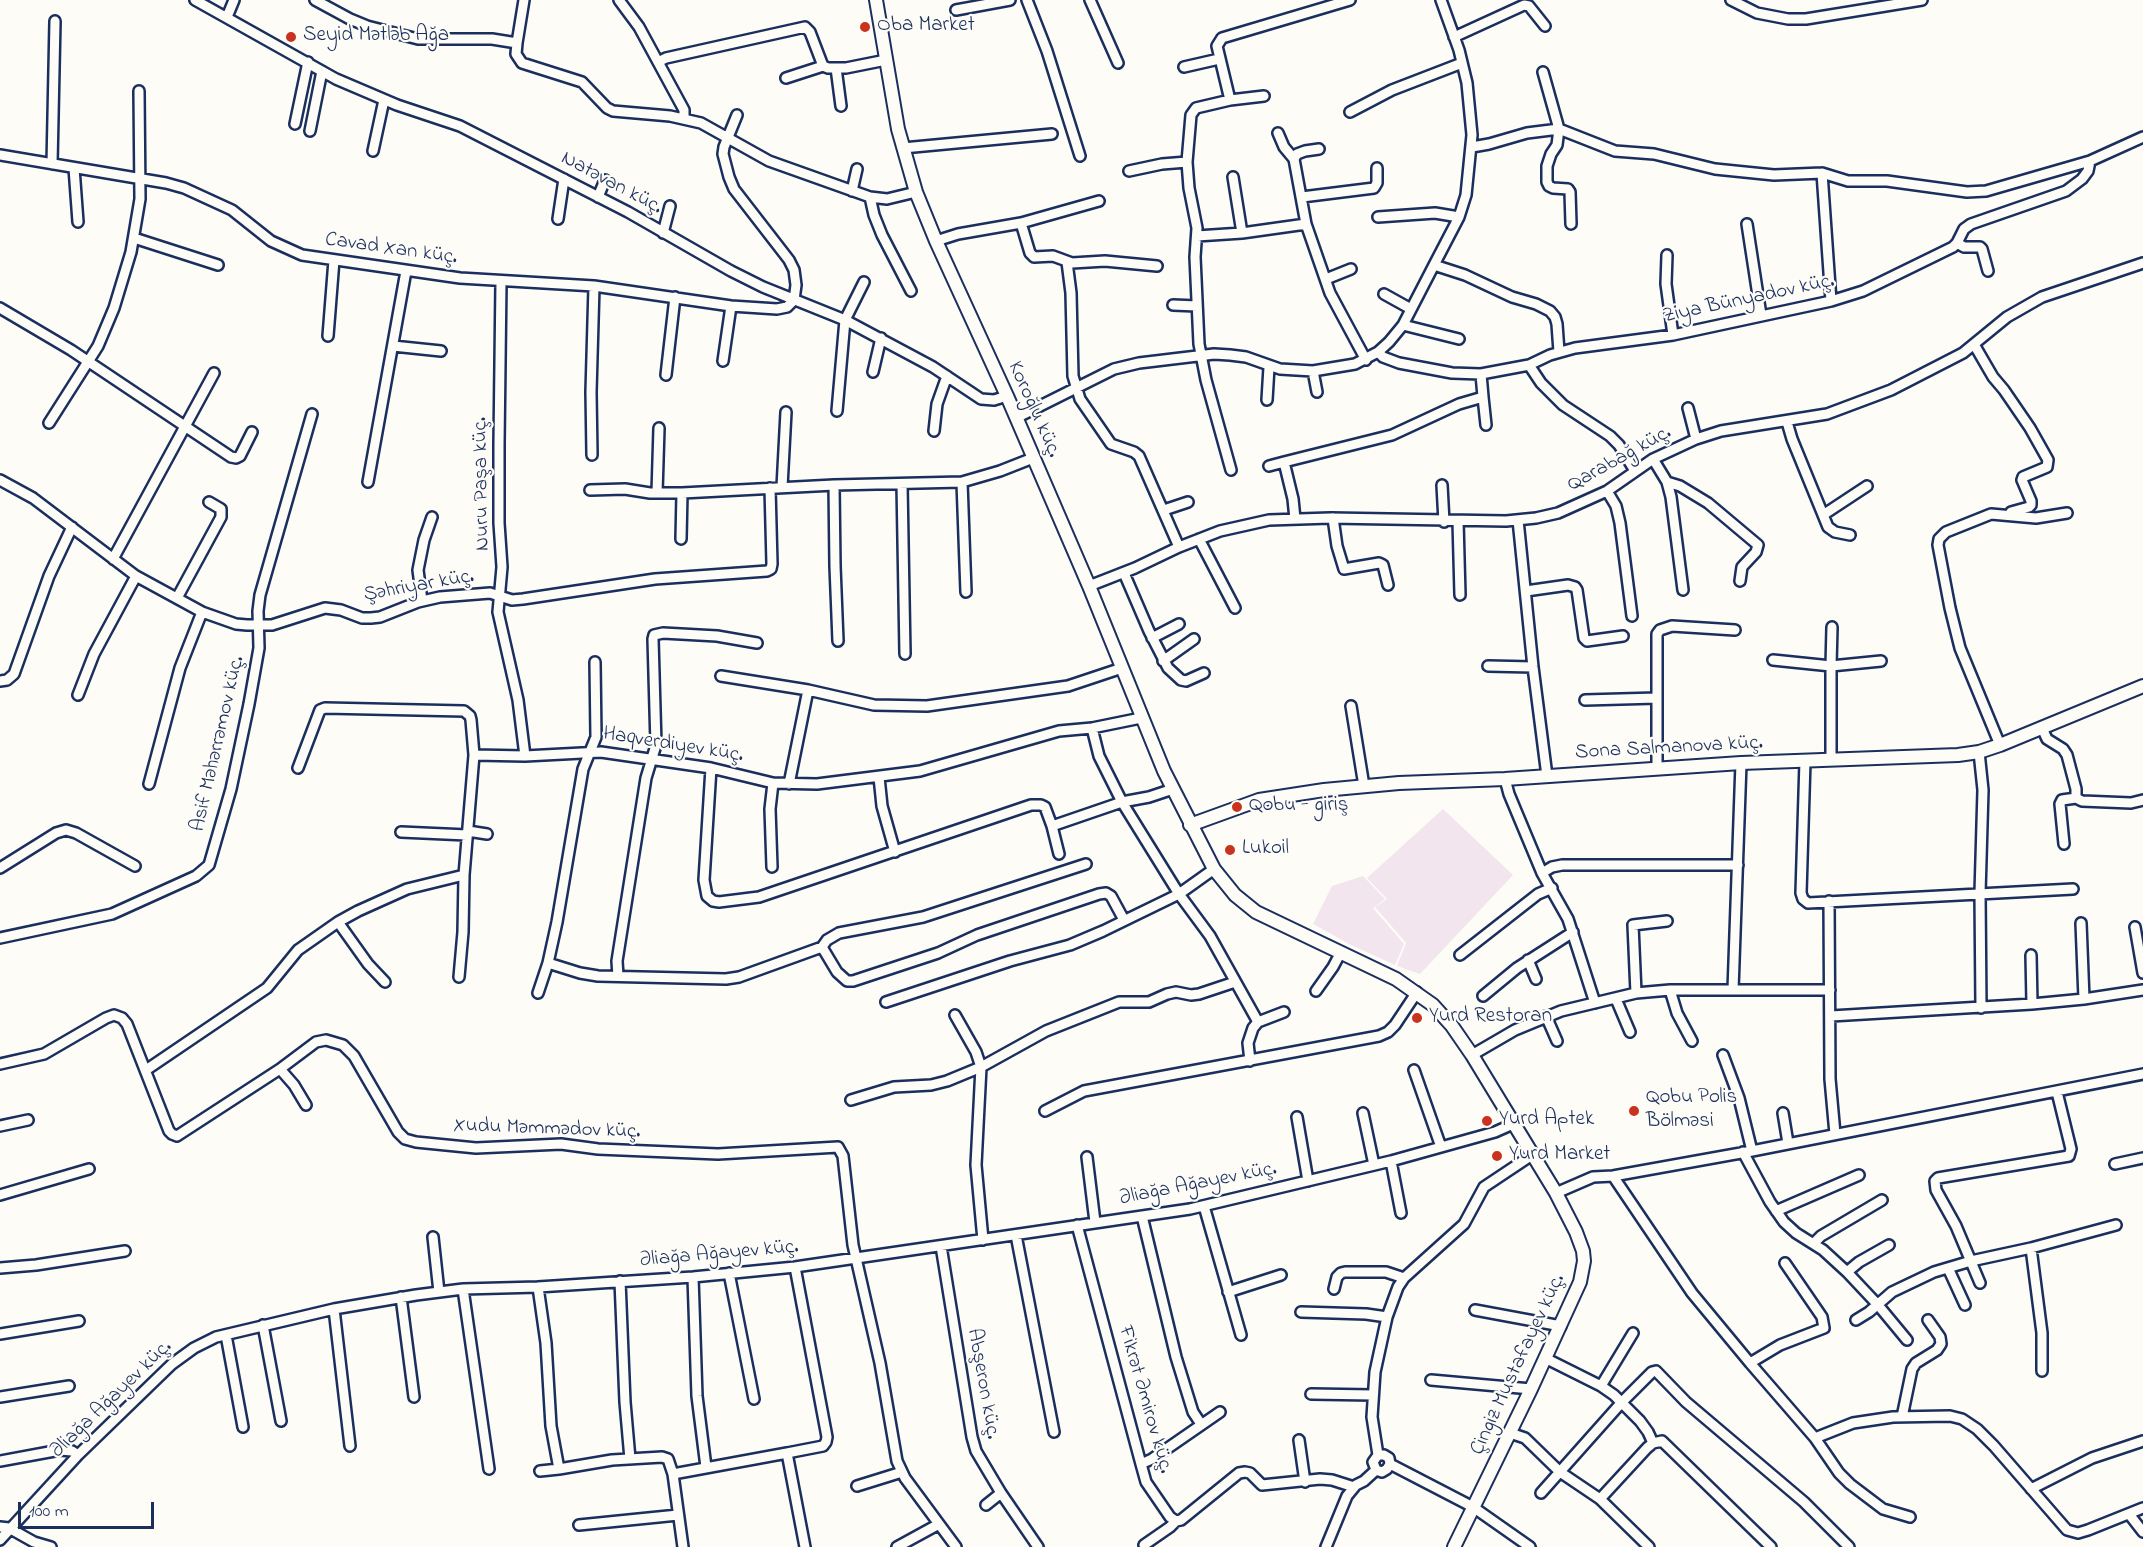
<!DOCTYPE html>
<meta charset="utf-8">
<style>
body{margin:0}
#map{position:relative;width:2143px;height:1547px;overflow:hidden;background:#fdfcf7;font-family:"Indie Flower",sans-serif}
canvas{display:block}
.scale{position:absolute;left:18px;top:1502px;width:136px;height:27px;box-sizing:border-box;border:3px solid #1b2f5e;border-top:0;padding-left:8px;font-size:18px;line-height:21px;white-space:nowrap;color:#1b2f5e;-webkit-text-stroke:4px #fdfcf7;paint-order:stroke}
</style>
<div id="map">
<canvas width="2143" height="1547"></canvas>
<div class="scale">100 m</div>
</div>
<script>
const g = document.querySelector('canvas').getContext('2d');
g.lineJoin = 'round';
function fill(path, color) { g.fillStyle = color; g.fill(path, 'evenodd'); }
const toPath = rows => new Path2D(rows.map(r => 'M' + r).join(''));
function strokePath(path, color, width, dash) { g.strokeStyle = color; g.lineWidth = width; g.lineCap = dash ? 'butt' : 'round'; g.setLineDash(dash || []); g.stroke(path); }
function label(font, color, halo, rows, align = 'center') {
  g.font = font + ' "Indie Flower",sans-serif'; g.lineWidth = 4.5; g.setLineDash([]); g.textBaseline = 'middle'; g.strokeStyle = halo; g.fillStyle = color; for (const [text, x, y, turn = 0] of rows) {
    g.save(); g.translate(x, y); g.rotate((+turn || 0) * Math.PI / 180); g.textAlign = isNaN(turn) ? turn : align; if (halo) g.strokeText(text, 0, 0); g.fillText(text, 0, 0); g.restore();
  }
}
fill(toPath([
 [1443,809,1513,875,1420,974,1397,966,1406,943,1375,907,1387,899,1367,878],
 [1363,876,1385,899,1373,908,1404,944,1395,965,1351,945,1313,924,1332,886]
]), '#f2e5ed');
const street = toPath([
 [195,0,336,79,397,105,460,126,628,212,731,271,763,287,845,320,933,367,981,399,994,400,1007,396],
 [315,0,350,19,367,26,418,39,492,39,517,43,516,54,522,63,582,82,607,108,613,111,670,116,701,123,769,161,870,197,887,199,916,192],
 [619,0,639,27,658,62,684,110,684,118],
 [1027,0,1047,51,1080,156],
 [1090,0,1118,63],
 [1731,0,1757,13,1788,19,1806,19,1922,0],
 [956,10,1010,0],
 [227,17,234,0],
 [1454,37,1524,5,1529,6,1545,26],
 [517,43,524,0],
 [658,62,666,58,805,27,810,32,823,66,828,68,846,68,886,60],
 [1184,67,1219,59],
 [836,68,841,106],
 [1543,72,1559,129,1557,145,1551,154,1547,166,1547,182,1549,186,1553,188,1568,189,1570,192,1571,224],
 [786,78,823,66],
 [1230,100,1264,96],
 [1350,112,1392,90,1462,63],
 [295,124,308,62],
 [310,131,322,71],
 [1278,133,1284,147,1294,159,1306,224,1330,293,1366,360],
 [1472,147,1489,144,1527,133,1559,129,1615,151,1654,154,1715,169,1774,175,1822,173,1848,181,1887,181,1967,192,1986,191,2090,161,2143,137],
 [903,148,1052,134],
 [373,151,384,100],
 [0,155,166,183,184,188,232,210,271,241,302,255,460,278,594,286,731,306,777,309,787,307,794,300,796,285,794,270,789,260,734,189,729,177,723,154,724,147,737,115],
 [1294,159,1297,154,1305,151,1319,149],
 [52,164,55,21],
 [74,168,78,222],
 [1129,171,1162,164,1187,162],
 [1822,173,1831,301],
 [1233,177,1242,233],
 [852,191,857,169],
 [598,197,605,180],
 [870,197,874,215,882,235,911,291],
 [1302,197,1374,188,1377,183,1377,168],
 [1378,217,1435,213,1459,217],
 [558,219,564,179],
 [1021,223,1030,253,1034,257,1053,256,1072,263,1105,261,1157,266],
 [1747,224,1761,315],
 [663,233,670,206],
 [1197,236,1242,233,1306,224],
 [134,238,218,265],
 [936,241,958,234,1021,223,1099,201],
 [1957,243,1964,247,1980,247,1982,249,1988,271],
 [1667,255,1666,284,1673,335],
 [1067,262,1071,293,1073,376,1080,399,1111,444,1134,452,1139,456,1179,547],
 [1434,265,1465,275,1512,297,1536,304,1550,311,1555,317,1557,324,1559,352],
 [1326,279,1351,269],
 [501,281,499,444,499,523,502,567,498,612,518,700,525,756],
 [1384,294,1411,309],
 [1173,305,1197,306],
 [0,308,71,350,231,457,236,458,240,456,252,432],
 [1403,325,1459,339],
 [328,336,334,260],
 [393,346,441,351],
 [1975,346,1993,377,2004,390,2030,428,2048,460,2047,467,2023,477,2022,480,2031,501,2031,505,2029,507,2011,512,2010,515],
 [1378,352,1383,357,1399,363,1452,373,1481,374,1529,365,1550,355,1575,348,1673,335,1831,301,1863,291,1953,247,1957,243,1964,229,1971,224,2066,191,2082,179,2088,171,2090,161],
 [723,361,731,306],
 [1529,365,1541,383,1563,405,1610,436,1619,445,1635,471],
 [1313,371,1317,392],
 [873,372,881,338],
 [666,375,675,297],
 [1483,397,1486,425],
 [1267,400,1269,367],
 [1688,408,1696,439],
 [837,411,845,320,864,282],
 [1016,418,1114,369,1139,363,1214,354,1230,355,1246,357,1280,369,1313,371,1355,364,1378,352,1389,342,1403,325,1434,265,1459,217,1466,195,1472,135,1467,83,1459,50,1441,0],
 [1787,422,1792,439,1828,527,1835,532,1850,535],
 [49,423,98,346,114,308,131,252,140,199,139,91],
 [934,431,937,404,947,376],
 [592,455,591,392,594,286],
 [1653,459,1667,482,1671,497,1683,590],
 [1269,466,1284,462],
 [1231,470,1206,380,1199,344,1195,257,1197,228,1189,188,1187,162,1191,115,1196,108,1230,100,1217,46,1222,38,1350,0],
 [0,480,33,498,136,576,202,612,236,624,247,625,272,625,325,608,341,610,362,618,371,618,380,617,418,602,440,597,490,593,512,600,523,599,655,579,767,571,771,569,772,564,770,488],
 [368,482,406,271],
 [962,482,966,592],
 [1667,482,1680,486,1708,503,1758,545,1756,552,1742,567,1740,581],
 [902,484,905,654],
 [834,485,835,566,838,641],
 [1442,485,1444,522],
 [782,487,786,412],
 [590,490,625,489,650,493,682,493,834,485,962,482,1000,471,1033,458],
 [1607,491,1616,506,1620,523,1632,616],
 [657,493,659,428],
 [1164,510,1188,502],
 [1823,515,1867,486],
 [1333,518,1337,546,1344,569,1379,563,1383,565,1388,585],
 [1295,519,1293,499,1284,462,1392,435,1459,404,1483,397,1481,374],
 [1518,520,1533,667,1547,776],
 [1458,521,1460,595],
 [681,539,682,493],
 [1199,539,1235,608],
 [113,559,214,373],
 [1124,573,1149,631,1168,668,1181,680,1186,681,1204,673],
 [1089,586,1135,568,1179,547,1220,531,1269,520,1330,518,1506,521,1536,518,1558,513,1607,491,1653,459,1696,439,1721,431,1827,414,1891,390,1963,353,2007,317,2042,297,2143,263],
 [1526,591,1568,585,1575,587,1577,590,1584,638,1587,641,1623,636],
 [177,598,221,517,221,509,209,502],
 [422,601,418,570,424,540,432,517],
 [1832,627,1831,666,1881,661],
 [1152,638,1179,624],
 [1773,660,1831,666,1831,760],
 [1163,661,1194,639],
 [1488,666,1533,667],
 [721,676,808,690,874,705,927,706,1068,686,1122,668],
 [0,681,7,680,14,674,49,576,72,527],
 [78,695,94,654,136,576],
 [1585,700,1657,698],
 [1351,706,1364,786],
 [1092,728,1099,756,1122,802,1179,894,1210,936,1258,1022,1253,1028,1248,1043,1250,1061],
 [2042,728,2047,739,2063,749,2067,755,2076,789,2076,798,2082,801,2131,803,2143,800],
 [2000,745,1960,648,1950,608,1938,545,1939,539,1946,532,1991,514,2036,518,2067,513],
 [1979,752,1983,790,1980,893,1981,1008],
 [1805,761,1801,893,1803,899,1808,903,2073,889],
 [298,768,320,710,325,708,464,711,470,716,471,720,474,755],
 [711,768,704,880,707,896,713,901,719,902,759,897,1031,805,1041,805,1045,807,1052,826,1122,802,1149,797,1173,789],
 [1657,769,1657,634,1660,630,1672,626,1735,630],
 [879,777,882,806,895,852],
 [1505,779,1509,794,1542,873,1568,919,1595,1003],
 [149,784,180,668,202,612],
 [789,784,808,690],
 [1052,826,1059,854],
 [468,831,487,834],
 [401,832,467,835],
 [2064,844,2060,804,2062,800,2076,798],
 [772,867,770,809,773,783],
 [0,868,56,833,66,830,76,833,135,866],
 [1542,873,1552,867,1562,865,1738,865],
 [1829,901,1830,1079,1835,1134],
 [338,922,368,964,385,982],
 [2081,923,2084,999],
 [2135,927,2143,973],
 [0,938,112,914,196,876,209,865,231,789,249,704,259,648,258,611,260,595,312,414],
 [822,947,827,940,839,933,923,917,1086,864],
 [1460,955,1538,894,1552,888],
 [2031,955,2032,1004],
 [1528,960,1536,979],
 [548,963,580,973,598,976,726,979,739,977,822,947,837,972,847,981,853,981,938,953,977,935,1099,894,1106,893,1111,896,1124,920],
 [618,976,617,961,646,778,656,745,653,639,654,635,663,633,717,636,757,643],
 [459,977,463,932,464,875],
 [1670,990,1677,1013,1692,1041],
 [1733,990,1741,763],
 [1316,991,1333,967,1341,952],
 [538,993,548,963,557,922,583,769,596,737,595,662],
 [1636,993,1633,925,1667,921],
 [1483,996,1517,968,1573,932],
 [1616,999,1630,1032],
 [886,1002,1010,961,1070,945,1103,931,1179,894,1214,869],
 [955,1015,976,1052,981,1067,976,1165,983,1240],
 [1546,1016,1557,1041],
 [1831,1016,2032,1004,2084,999,2143,990],
 [1258,1022,1284,1012],
 [1472,1055,1515,1030,1561,1011,1636,993,1670,990,1830,990],
 [1723,1055,1739,1098,1752,1151],
 [0,1064,44,1054,106,1018,114,1015,122,1018,127,1024,169,1131,172,1134,177,1136,280,1069,316,1042,326,1040,343,1045,354,1056,398,1132,405,1139,416,1142,476,1148,561,1144,598,1149,718,1154,838,1147,843,1156,853,1245,880,1363,897,1461,905,1478,956,1547],
 [280,1069,294,1085,306,1105],
 [146,1070,267,988,298,950,338,922,358,911,407,889,464,875,474,755,525,756,601,752,711,768,773,783,817,784,920,771,1059,731,1092,728,1141,718],
 [1414,1070,1441,1147],
 [851,1100,894,1087,931,1085,947,1081,981,1067,1046,1031,1119,1002,1149,1002,1167,994,1176,992,1191,995,1199,994,1235,982],
 [1045,1111,1084,1091,1379,1036,1388,1032,1395,1025,1417,992],
 [1363,1113,1374,1165],
 [1783,1113,1788,1143],
 [1297,1117,1308,1181],
 [0,1126,28,1120],
 [1743,1152,1770,1202,1784,1222,1796,1233,1823,1250,1847,1272,1878,1305,1907,1340],
 [1087,1157,1095,1222],
 [1391,1161,1401,1213],
 [2115,1164,2143,1158],
 [1613,1176,1692,1293,1750,1363,1815,1438,1839,1473,1850,1484,1883,1509,1910,1517],
 [1556,1193,1593,1177,1613,1176,1752,1151,2143,1074],
 [0,1195,89,1169],
 [1204,1206,1241,1335],
 [1776,1211,1859,1175],
 [1142,1216,1176,1357,1193,1412,1201,1424],
 [1077,1225,1141,1464,1146,1482,1170,1517,1176,1521,1181,1520,1239,1473,1245,1472,1250,1473,1262,1485,1320,1479,1332,1480,1354,1487],
 [1016,1235,1054,1432],
 [433,1237,439,1292],
 [1814,1243,1821,1236,1882,1200],
 [941,1246,972,1437,976,1451,1001,1493,1038,1547],
 [2031,1248,2042,1333,2042,1371],
 [795,1267,827,1437,826,1442,823,1446,787,1453,805,1547],
 [0,1268,36,1265,125,1251],
 [1948,1268,1965,1305],
 [1847,1272,1859,1262,1889,1245],
 [729,1273,754,1399],
 [693,1277,697,1396,706,1467],
 [620,1281,625,1402,630,1459],
 [1980,1283,1956,1226,1936,1190,1935,1181,1938,1178,2069,1156,2071,1149,2057,1092],
 [538,1287,546,1343,551,1426,559,1469,612,1460,662,1457,668,1459,673,1474,683,1547],
 [463,1289,489,1469],
 [1334,1289,1337,1277,1341,1273,1345,1272,1386,1272,1404,1278],
 [1228,1292,1281,1275],
 [401,1297,414,1397],
 [334,1309,350,1446],
 [1475,1310,1561,1326],
 [1301,1312,1366,1314,1387,1317],
 [1856,1320,1869,1312,1892,1292,1934,1272,1971,1261,2031,1248,2116,1225],
 [263,1325,281,1421],
 [0,1334,79,1321],
 [226,1335,243,1427],
 [1545,1358,1601,1386,1614,1395,1640,1421,1648,1432,1653,1443,1662,1441,1771,1547],
 [1750,1363,1780,1345,1824,1328,1822,1317,1785,1263],
 [1431,1380,1531,1389],
 [1601,1386,1633,1333],
 [1311,1394,1373,1395],
 [0,1397,69,1386],
 [1902,1417,1912,1369,1916,1363,1937,1350,1941,1344,1940,1337,1928,1320],
 [1510,1433,1525,1438,1560,1472,1600,1499,1649,1547],
 [1815,1438,1853,1423,1893,1417,1950,1416,1962,1419,1977,1429,1994,1446,2067,1530,2078,1533,2088,1530,2143,1508],
 [1299,1440,1305,1482],
 [1378,1455,1372,1417,1375,1372,1387,1317,1398,1287,1404,1278,1464,1224,1484,1187,1532,1155],
 [0,1461,60,1450,72,1451,78,1455],
 [1141,1464,1152,1459,1220,1412],
 [1390,1464,1387,1469,1382,1472,1376,1470,1373,1462,1378,1455,1384,1455,1389,1458,1390,1464,1473,1507,1530,1547],
 [540,1471,559,1469],
 [673,1474,787,1453],
 [857,1486,902,1472],
 [2031,1489,2092,1458,2143,1441],
 [1541,1493,1622,1402,1652,1372,1656,1371,1686,1402,1804,1502,1849,1547],
 [1600,1499,1647,1448,1653,1443],
 [986,1505,1001,1493],
 [2129,1514,2143,1532],
 [579,1525,678,1515],
 [0,1527,9,1528,34,1542,51,1547],
 [0,1540,78,1455,172,1364,194,1348,216,1337,334,1309,416,1295,463,1289,538,1287,693,1277,795,1267,1190,1209,1391,1161,1495,1132,1513,1124],
 [1144,1545,1170,1527,1176,1521],
 [897,1547,939,1524],
 [1326,1547,1347,1496,1356,1485,1364,1481,1376,1470]
]);
const secondary = toPath([
 [876,0,898,129,916,192,936,241,1007,396,1089,586,1164,771,1214,869,1235,895,1256,912,1396,979,1433,1005,1452,1026,1472,1055,1556,1193,1576,1232,1583,1251,1584,1261,1580,1282,1531,1389,1454,1547],
 [1190,825,1259,800,1324,790,1399,783,1505,779,1741,763,1958,755,1979,752,2000,745,2143,686]
]);
strokePath(street, '#1b2f5e', 14);
strokePath(secondary, '#1b2f5e', 16);
strokePath(street, '#fdfcf7', 9);
strokePath(secondary, '#fdfcf7', 12);
for (const [x, y, r, color] of [
 [865,27,6,"#c8321e"],
 [291,37,6,"#c8321e"],
 [1237,807,6,"#c8321e"],
 [1230,850,6,"#c8321e"],
 [1417,1018,6,"#c8321e"],
 [1634,1111,6,"#c8321e"],
 [1487,1121,6,"#c8321e"],
 [1497,1156,6,"#c8321e"]
]) { const dot = new Path2D(); dot.arc(x, y, r, 0, 2 * Math.PI); g.fillStyle = color; g.fill(dot); strokePath(dot, '#fdfcf7', 2); }
label('21px', '#1b2f5e', '#fdfcf7', [
 ["Oba Market",877,27],
 ["Seyid Mətləb Ağa",303,37],
 ["Qobu - giriş",1249,807],
 ["Lukoil",1242,850],
 ["Yurd Restoran",1429,1018],
 ["Qobu Polis",1646,1099],
 ["Bölməsi",1646,1123],
 ["Yurd Aptek",1499,1121],
 ["Yurd Market",1509,1156]
], 'left');
label('21px', '#1b2f5e', '#fdfcf7', [
 ["Natəvan küç.",611,184,28],
 ["Cavad Xan küç.",391,250,8],
 ["Ziya Bünyadov küç.",1749,300,-12],
 ["Koroğlu küç.",1033,410,66],
 ["Qarabağ küç.",1620,460,-29],
 ["Nuru Paşa küç.",483,484,-91],
 ["Şəhriyar küç.",419,587,-10],
 ["Asif Məhərrəmov küç.",219,744,-77],
 ["Haqverdiyev küç.",673,746,9],
 ["Sona Salmanova küç.",1669,749,-3],
 ["Xudu Məmmədov küç.",547,1130,2],
 ["Əliağa Ağayev küç.",1198,1185,-11],
 ["Əliağa Ağayev küç.",719,1255,-5],
 ["Çingiz Mustafayev küç.",1519,1365,-65],
 ["Abşeron küç.",982,1384,80],
 ["Əliağa Ağayev küç.",112,1400,-44],
 ["Fikrət Əmirov küç.",1144,1400,74]
]);
</script>
